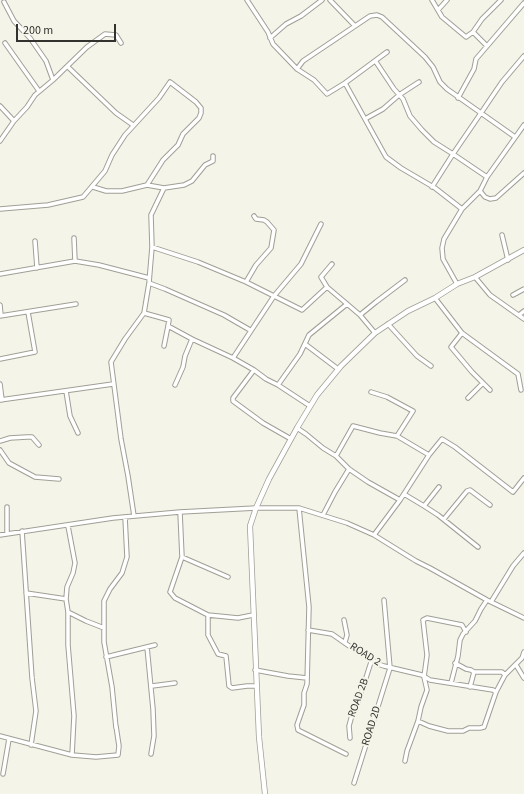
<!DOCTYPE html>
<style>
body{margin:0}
#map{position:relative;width:524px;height:794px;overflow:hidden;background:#f5f4e9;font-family:"Source Sans 3",sans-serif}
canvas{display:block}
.scale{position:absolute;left:16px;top:24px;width:100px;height:18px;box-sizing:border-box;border:2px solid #33322e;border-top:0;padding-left:5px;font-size:12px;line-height:14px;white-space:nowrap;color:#33322e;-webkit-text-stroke:3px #f5f4e9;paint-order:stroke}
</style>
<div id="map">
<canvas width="524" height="794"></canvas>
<div class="scale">200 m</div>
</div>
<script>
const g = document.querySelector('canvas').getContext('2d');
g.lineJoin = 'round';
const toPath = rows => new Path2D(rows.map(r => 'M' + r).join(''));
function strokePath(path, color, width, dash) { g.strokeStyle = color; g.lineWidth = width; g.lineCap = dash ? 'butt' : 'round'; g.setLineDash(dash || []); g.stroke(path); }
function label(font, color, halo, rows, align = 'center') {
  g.font = font + ' "Source Sans 3",sans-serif'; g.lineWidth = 4; g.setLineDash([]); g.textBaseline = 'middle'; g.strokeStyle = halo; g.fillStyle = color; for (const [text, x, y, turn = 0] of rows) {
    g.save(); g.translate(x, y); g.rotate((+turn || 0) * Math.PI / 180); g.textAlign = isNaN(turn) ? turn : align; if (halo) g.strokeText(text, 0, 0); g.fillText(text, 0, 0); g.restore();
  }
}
const minor = toPath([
 [247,0,268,32,273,44,297,69],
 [330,0,355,26],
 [432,0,442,17,466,37,473,32,487,46],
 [438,10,447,0],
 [473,32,482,19,501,0],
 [270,38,286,24,301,16,322,0],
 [5,43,39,91],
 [376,62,394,89,403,99,410,116,422,130,434,142,453,154,432,187],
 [68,67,116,113,133,125],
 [53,80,87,47,105,34,116,35,121,43],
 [345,83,387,52],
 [458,98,474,69,476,59,524,3],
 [0,106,14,121],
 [365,119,383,109,399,95,419,82],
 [515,137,481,113,502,82,524,56],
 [0,141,14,121,27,107,35,95,53,80,46,61,30,38,14,21,4,2],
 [93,187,106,191,122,191,147,185,164,188,151,215,152,247,149,283,144,313,125,339,111,362,121,439,128,476,134,516],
 [164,188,184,185,192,181,205,165,213,161,213,156],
 [480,191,485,197,490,199,496,198,524,173],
 [0,209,48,205,83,197,105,171,112,155,125,135,159,98,170,82,196,102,201,108,201,113,199,118,183,134,178,145,163,160,147,185],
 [462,209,435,188,401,168,386,157,345,83,327,94,314,80,297,69,303,61,370,16,377,15,382,17,425,57,433,67,440,82,447,89,481,113,453,154,487,177],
 [254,216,256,219,264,220,267,222,274,230,271,248,256,265,246,282,302,310,327,287,321,277,332,264],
 [502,235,508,260],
 [74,238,75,261],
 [35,241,37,268],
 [152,247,198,262,246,282],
 [0,274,75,261,99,265,149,278],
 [475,277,490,295,524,319],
 [149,283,165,289,224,315,250,330],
 [457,284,443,259,442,248,444,239,462,209,480,191,487,177,524,125],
 [327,287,360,315],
 [513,295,524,289],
 [435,298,462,333,451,347,472,372,490,390],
 [0,305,1,316],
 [144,313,169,320,168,326],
 [519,315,524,311],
 [0,316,76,304],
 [388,324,417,356,431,366],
 [375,333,360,315,376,302,405,280],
 [462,333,518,374,521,390],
 [305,344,338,369],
 [164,346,168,326,192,339],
 [0,359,35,352,28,312],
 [254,370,233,398,233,401,263,423,291,439],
 [0,384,2,400],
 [175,385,183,367,185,356,192,339,233,358],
 [278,385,300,354,309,335,347,304],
 [66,391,70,416,78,433],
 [371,392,387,397,413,411,397,436],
 [468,398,483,383],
 [0,400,113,384],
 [310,406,278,385,266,379,254,370,233,358,274,296,301,264,321,224],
 [297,428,306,434,323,448,336,456,349,469,368,482,400,500],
 [0,441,10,438,27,437,32,437,39,445],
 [0,450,9,463,35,477,59,479],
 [336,456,353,426,380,433,397,436,429,455],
 [404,494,424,506,439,487],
 [424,506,438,515,478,547],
 [299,508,309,607,307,684,304,693,304,705,297,725,298,730,346,754],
 [180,512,182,557,170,592,175,598,208,615,208,635,218,654,226,656,229,686,232,688,247,686,256,686],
 [323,515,335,492,349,469],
 [444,519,467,491,470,490,490,505],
 [68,526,75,563,73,573,67,587,66,599,68,612,68,645,74,716,72,755],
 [22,531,32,678,36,711,31,745],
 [7,533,7,507],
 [0,535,113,518,180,512,256,508,299,508,347,523,374,535,416,561,430,568,487,600,524,618],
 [374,535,400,500,429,455,442,439,455,447,513,492,524,478],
 [182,557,228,577],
 [26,593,66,599],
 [491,602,513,566,524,553],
 [68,612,86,621,104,628],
 [208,615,238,618,253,615],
 [344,620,347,635,345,642],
 [308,630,332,634,352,648,367,655,378,664,384,666,422,675,430,680,493,690,496,692],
 [147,647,153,709,154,736,151,754],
 [106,657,155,645],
 [455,663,466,669,471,670,474,672,502,672,505,675,522,658,524,652],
 [516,665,524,678],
 [255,670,288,676,307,678],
 [451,683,458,656,460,640,463,634,475,621,481,609,487,600],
 [152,686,175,683],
 [470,687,474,672],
 [418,721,421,707,427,690,424,677,427,655,423,620,427,618,462,625,466,632],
 [116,728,112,687,104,642,104,601,110,589,122,573,127,557,125,517],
 [0,736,72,755,96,757,118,755,119,746,116,726],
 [350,738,349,726,352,715,355,712,372,659],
 [405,761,407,751,418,721,429,726,448,731,463,731,469,728,480,728,484,727,496,692,505,675],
 [3,774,9,739],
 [354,783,390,668,384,600]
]);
const tertiary = toPath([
 [265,794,259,737,250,526,256,508,269,479,297,428,317,395,341,366,375,333,408,311,435,298,457,284,475,277,524,250]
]);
strokePath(minor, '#a09f96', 5.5);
strokePath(tertiary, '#a09f96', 6);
strokePath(minor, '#fff', 3.5);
strokePath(tertiary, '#fff', 4.5);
label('11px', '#33322e', '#f5f4e9', [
 ["ROAD 2",365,655,32],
 ["ROAD 2B",359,698,-70],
 ["ROAD 2D",372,726,-73]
]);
</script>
